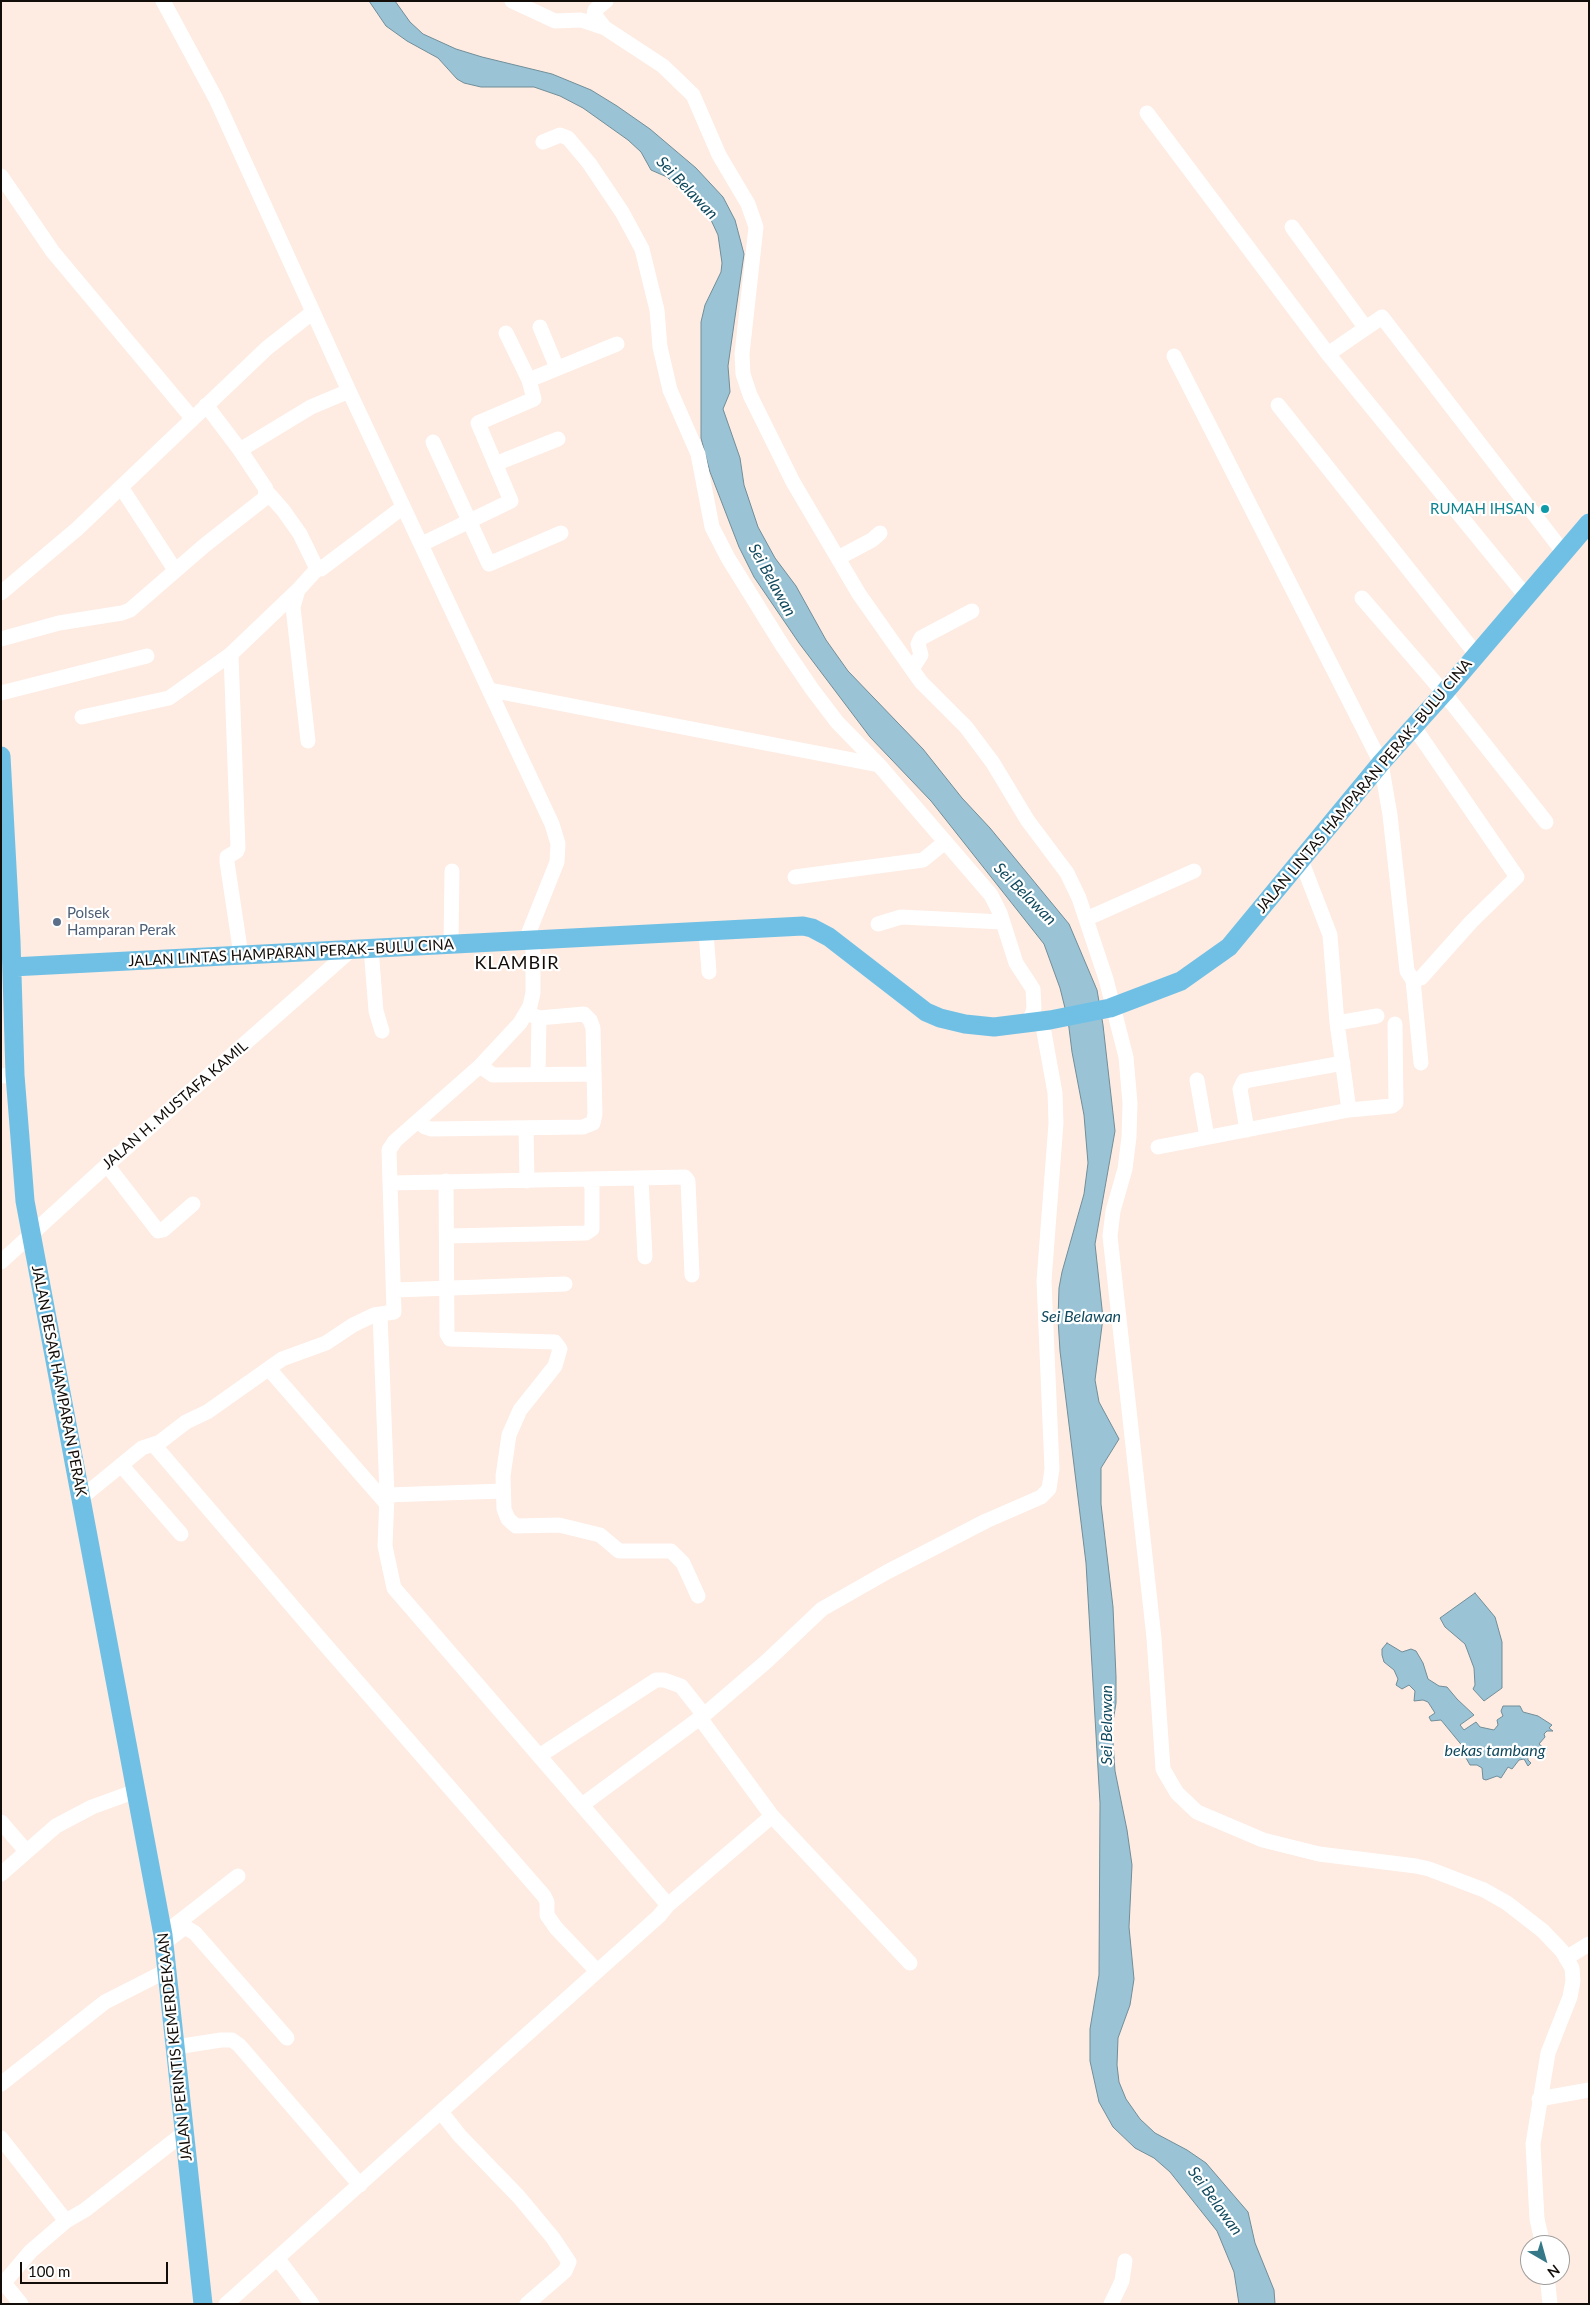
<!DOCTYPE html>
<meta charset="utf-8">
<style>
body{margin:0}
#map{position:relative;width:1590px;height:2305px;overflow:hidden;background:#feebe1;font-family:Lato,sans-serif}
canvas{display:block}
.frame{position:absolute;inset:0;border:2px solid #120d09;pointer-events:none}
.north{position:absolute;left:1520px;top:2235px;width:50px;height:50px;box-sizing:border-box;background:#fff;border:1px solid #a09e9d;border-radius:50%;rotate:142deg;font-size:14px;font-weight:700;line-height:20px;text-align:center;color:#120d09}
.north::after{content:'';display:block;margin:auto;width:18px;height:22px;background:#357989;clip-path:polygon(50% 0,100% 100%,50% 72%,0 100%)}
.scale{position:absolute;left:20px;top:2262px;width:148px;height:22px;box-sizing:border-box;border:2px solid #120d09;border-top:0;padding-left:6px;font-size:15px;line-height:18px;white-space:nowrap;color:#120d09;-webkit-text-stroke:4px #fff;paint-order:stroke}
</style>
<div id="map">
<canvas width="1590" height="2305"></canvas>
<div class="frame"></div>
<div class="north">N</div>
<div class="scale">100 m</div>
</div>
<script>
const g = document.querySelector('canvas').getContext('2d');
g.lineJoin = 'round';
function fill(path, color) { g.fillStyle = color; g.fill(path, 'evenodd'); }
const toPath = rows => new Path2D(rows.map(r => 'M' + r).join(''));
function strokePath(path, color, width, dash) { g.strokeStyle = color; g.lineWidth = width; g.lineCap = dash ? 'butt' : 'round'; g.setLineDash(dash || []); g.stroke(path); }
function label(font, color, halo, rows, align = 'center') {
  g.font = font + ' Lato,sans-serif'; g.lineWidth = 4.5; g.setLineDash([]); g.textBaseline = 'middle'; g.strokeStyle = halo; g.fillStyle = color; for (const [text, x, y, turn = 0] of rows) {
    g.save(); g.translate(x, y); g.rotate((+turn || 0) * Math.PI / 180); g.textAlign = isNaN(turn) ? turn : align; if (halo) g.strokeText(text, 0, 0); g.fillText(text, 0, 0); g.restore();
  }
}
const water = toPath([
 [369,1,395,1,410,22,423,34,456,49,482,57,552,74,591,90,617,106,650,129,696,168,723,197,735,220,744,254,728,366,730,392,723,409,740,458,744,485,758,527,775,558,796,586,826,640,848,671,923,749,962,798,990,828,1069,924,1097,990,1103,1025,1115,1131,1095,1244,1103,1318,1095,1380,1099,1402,1119,1439,1101,1468,1101,1504,1113,1607,1116,1677,1116,1703,1112,1728,1115,1771,1127,1830,1132,1865,1129,1927,1134,1979,1130,2005,1118,2038,1117,2065,1119,2082,1126,2099,1140,2119,1155,2133,1187,2150,1206,2163,1248,2212,1255,2243,1274,2290,1275,2304,1239,2304,1234,2272,1217,2231,1170,2172,1154,2158,1135,2148,1113,2127,1099,2102,1090,2061,1090,2029,1099,1975,1100,1803,1086,1563,1060,1351,1058,1319,1059,1288,1062,1272,1084,1194,1088,1163,1084,1115,1072,1052,1068,1020,1060,988,1044,944,931,801,870,737,799,643,754,577,739,547,710,472,701,438,701,322,705,305,721,272,722,263,718,235,711,220,667,177,651,170,641,152,628,140,583,108,560,96,534,87,481,87,464,83,457,79,438,58,407,41,386,26,369,1],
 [1475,1593,1495,1617,1502,1642,1502,1688,1484,1701,1473,1689,1475,1685,1474,1668,1465,1644,1445,1627,1440,1618,1475,1593],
 [1387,1643,1402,1652,1411,1649,1416,1651,1423,1663,1428,1679,1439,1686,1447,1687,1457,1699,1474,1715,1460,1725,1464,1730,1476,1722,1480,1727,1494,1730,1498,1725,1497,1720,1503,1716,1501,1711,1503,1706,1520,1706,1523,1712,1538,1716,1552,1725,1549,1728,1553,1731,1547,1731,1544,1734,1545,1737,1539,1744,1544,1748,1547,1747,1547,1750,1540,1753,1532,1749,1527,1752,1528,1760,1531,1763,1528,1766,1524,1759,1519,1760,1512,1769,1508,1767,1501,1778,1497,1776,1486,1780,1483,1779,1482,1768,1477,1765,1470,1765,1466,1758,1469,1754,1441,1720,1431,1721,1429,1717,1435,1713,1428,1702,1423,1700,1414,1701,1415,1691,1409,1685,1402,1689,1396,1685,1398,1679,1394,1670,1384,1662,1382,1655,1382,1649,1387,1643]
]);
fill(water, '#9ac4d6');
strokePath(water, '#718d98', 1);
strokePath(toPath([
 [163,1,216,99,349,391,552,824,558,844,557,862,525,942],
 [512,1,555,21,581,20,605,28,663,66,693,95,719,155,748,204,756,227,742,354,743,374,750,395,793,482,859,594,921,682,966,727,993,763,1028,821,1067,873,1079,898,1106,979,1126,1057,1130,1103,1129,1137,1125,1169,1113,1211,1110,1236,1154,1638,1163,1769,1167,1776,1177,1793,1197,1812,1263,1840,1319,1854,1416,1866,1429,1869,1484,1890,1507,1903,1543,1931,1562,1951,1572,1968,1573,1981,1570,1997,1548,2053,1533,2144,1537,2219,1543,2245],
 [604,27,594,14,595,10,606,1],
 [1147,113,1328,354,1525,595],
 [543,142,560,135,568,138,589,163,622,212,642,249,657,310,660,347,670,390,698,454,712,527,728,558,782,645,812,689,837,722,879,765,991,895,1000,913,1016,963,1033,989,1034,1008,1032,1015,1026,1024],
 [1,176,53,252,192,418],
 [1292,227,1365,327],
 [540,327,557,368],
 [506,333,529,380],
 [1328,354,1382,317,1564,553],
 [1174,356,1381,763,1390,815,1407,971,1413,980,1421,1063],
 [206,405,240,450],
 [1278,405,1476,654],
 [433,442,489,564,561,533],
 [495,464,558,439],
 [121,487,175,570],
 [267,492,283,510,300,534,317,569],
 [422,544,511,501,478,423,534,399,529,380,617,344],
 [838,558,872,540,880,533],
 [1,593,77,529,267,348,313,312],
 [1362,598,1444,693,1546,822],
 [1,639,59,623,122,613,130,610,205,545,265,498,266,489,240,450,311,407,349,391],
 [912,669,921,655,918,644,921,638,972,611],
 [490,690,879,765],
 [1,693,147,656],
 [82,717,169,698,231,654],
 [308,741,293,607,298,590,317,569,321,569,403,507],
 [1301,860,1330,935,1337,1023,1349,1110,1392,1106,1396,1103,1395,1024],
 [795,877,923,860,945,842],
 [1086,919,1194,871],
 [878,924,901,917,1002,922],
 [706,932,709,972],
 [451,944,452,871],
 [371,948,376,1011,382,1031],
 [241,955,227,862,227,857,237,851,238,848,231,654,298,590],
 [1413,980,1421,978,1471,922,1517,877,1414,727],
 [1337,1023,1377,1016],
 [480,1066,493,1075,593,1074],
 [538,1074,539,1018],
 [1,1076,15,1075],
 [1197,1080,1207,1137],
 [418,1121,425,1127,431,1129,583,1127,593,1123,595,1114,593,1028,590,1020,584,1014,539,1018,527,1013],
 [526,1128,527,1181],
 [1247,1130,1240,1089,1244,1081,1343,1063],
 [1158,1147,1349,1110],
 [107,1165,158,1231,163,1230,193,1204],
 [641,1179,645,1257],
 [446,1181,447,1334,450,1339,555,1342,560,1349,555,1366,520,1410,509,1435,503,1476,504,1509,508,1519,516,1526,559,1525,600,1535,619,1551,671,1551,683,1563,698,1596],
 [391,1183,685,1177,688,1181,692,1275],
 [447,1236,586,1233,592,1229,592,1187,589,1181],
 [1,1262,107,1165,351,950],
 [395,1290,565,1284],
 [380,1314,387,1495,385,1546,394,1588,668,1905],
 [269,1369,386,1503],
 [154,1445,322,1641,544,1896,547,1902,547,1915,556,1928,597,1971],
 [121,1465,181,1534],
 [387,1495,503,1491],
 [81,1498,142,1448,160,1442,186,1422,207,1412,282,1359,326,1343,353,1325,374,1315,394,1312,389,1150,395,1141,480,1066,520,1023,530,1006,533,993,533,942],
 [700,1718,772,1816,910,1963],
 [539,1756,656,1680,664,1680,681,1686,704,1715],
 [582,1805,704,1715,767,1661,822,1609,887,1572,986,1521,1041,1497,1049,1489,1052,1469,1044,1281,1056,1123,1055,1093,1042,1021],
 [1,1822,26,1851],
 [1,1874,56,1826,92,1807,136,1791],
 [170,1929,238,1876],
 [164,1943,185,1927,195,1933,287,2038],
 [1566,1958,1589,1944],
 [176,2047,221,2040,232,2040,239,2045,360,2185],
 [1,2084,105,2002,168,1970],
 [1539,2099,1589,2090],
 [441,2112,460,2136,519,2197,553,2238,569,2262,565,2271,527,2304],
 [1,2138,66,2221],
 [278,2259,312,2304],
 [1547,2275,1550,2304],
 [4,2283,21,2304],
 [1,2286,31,2251,66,2221,85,2210,184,2133],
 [226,2304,659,1916,668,1905,772,1816],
 [1111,2304,1122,2281,1125,2261]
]), '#fff', 15);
strokePath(toPath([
 [1,756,11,941,15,1075,25,1201,163,1935,203,2304],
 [12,967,803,926,812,928,829,937,926,1012,940,1018,965,1024,994,1027,1050,1020,1110,1008,1181,981,1229,947,1381,763,1444,693,1589,523]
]), '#70c0e6', 19);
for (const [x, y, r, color] of [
 [1545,509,5,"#0f9aa8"],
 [57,922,5,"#5c6f8a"]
]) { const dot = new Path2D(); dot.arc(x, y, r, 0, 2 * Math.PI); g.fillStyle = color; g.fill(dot); strokePath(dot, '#fff', 2); }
label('15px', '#0d838f', '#fff', [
 ["RUMAH IHSAN",1535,509]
], 'right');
label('15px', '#120d09', '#fff', [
 ["JALAN LINTAS HAMPARAN PERAK–BULU CINA",1364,786,-50],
 ["JALAN LINTAS HAMPARAN PERAK–BULU CINA",291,953,-3],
 ["JALAN H. MUSTAFA KAMIL",175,1105,-41],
 ["JALAN BESAR HAMPARAN PERAK",59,1381,79],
 ["JALAN PERINTIS KEMERDEKAAN",175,2047,-96]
]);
label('15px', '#4e5e75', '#fff', [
 ["Polsek",67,913],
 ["Hamparan Perak",67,930]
], 'left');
label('italic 16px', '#10495d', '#fff', [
 ["Sei Belawan",687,188,46],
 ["Sei Belawan",772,580,61],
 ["Sei Belawan",1025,894,45],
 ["Sei Belawan",1081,1317],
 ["Sei Belawan",1107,1725,-90],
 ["bekas tambang",1495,1751],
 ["Sei Belawan",1215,2201,54]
]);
g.letterSpacing = '1px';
label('18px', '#120d09', '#fff', [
 ["KLAMBIR",517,963]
]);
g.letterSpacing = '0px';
</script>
